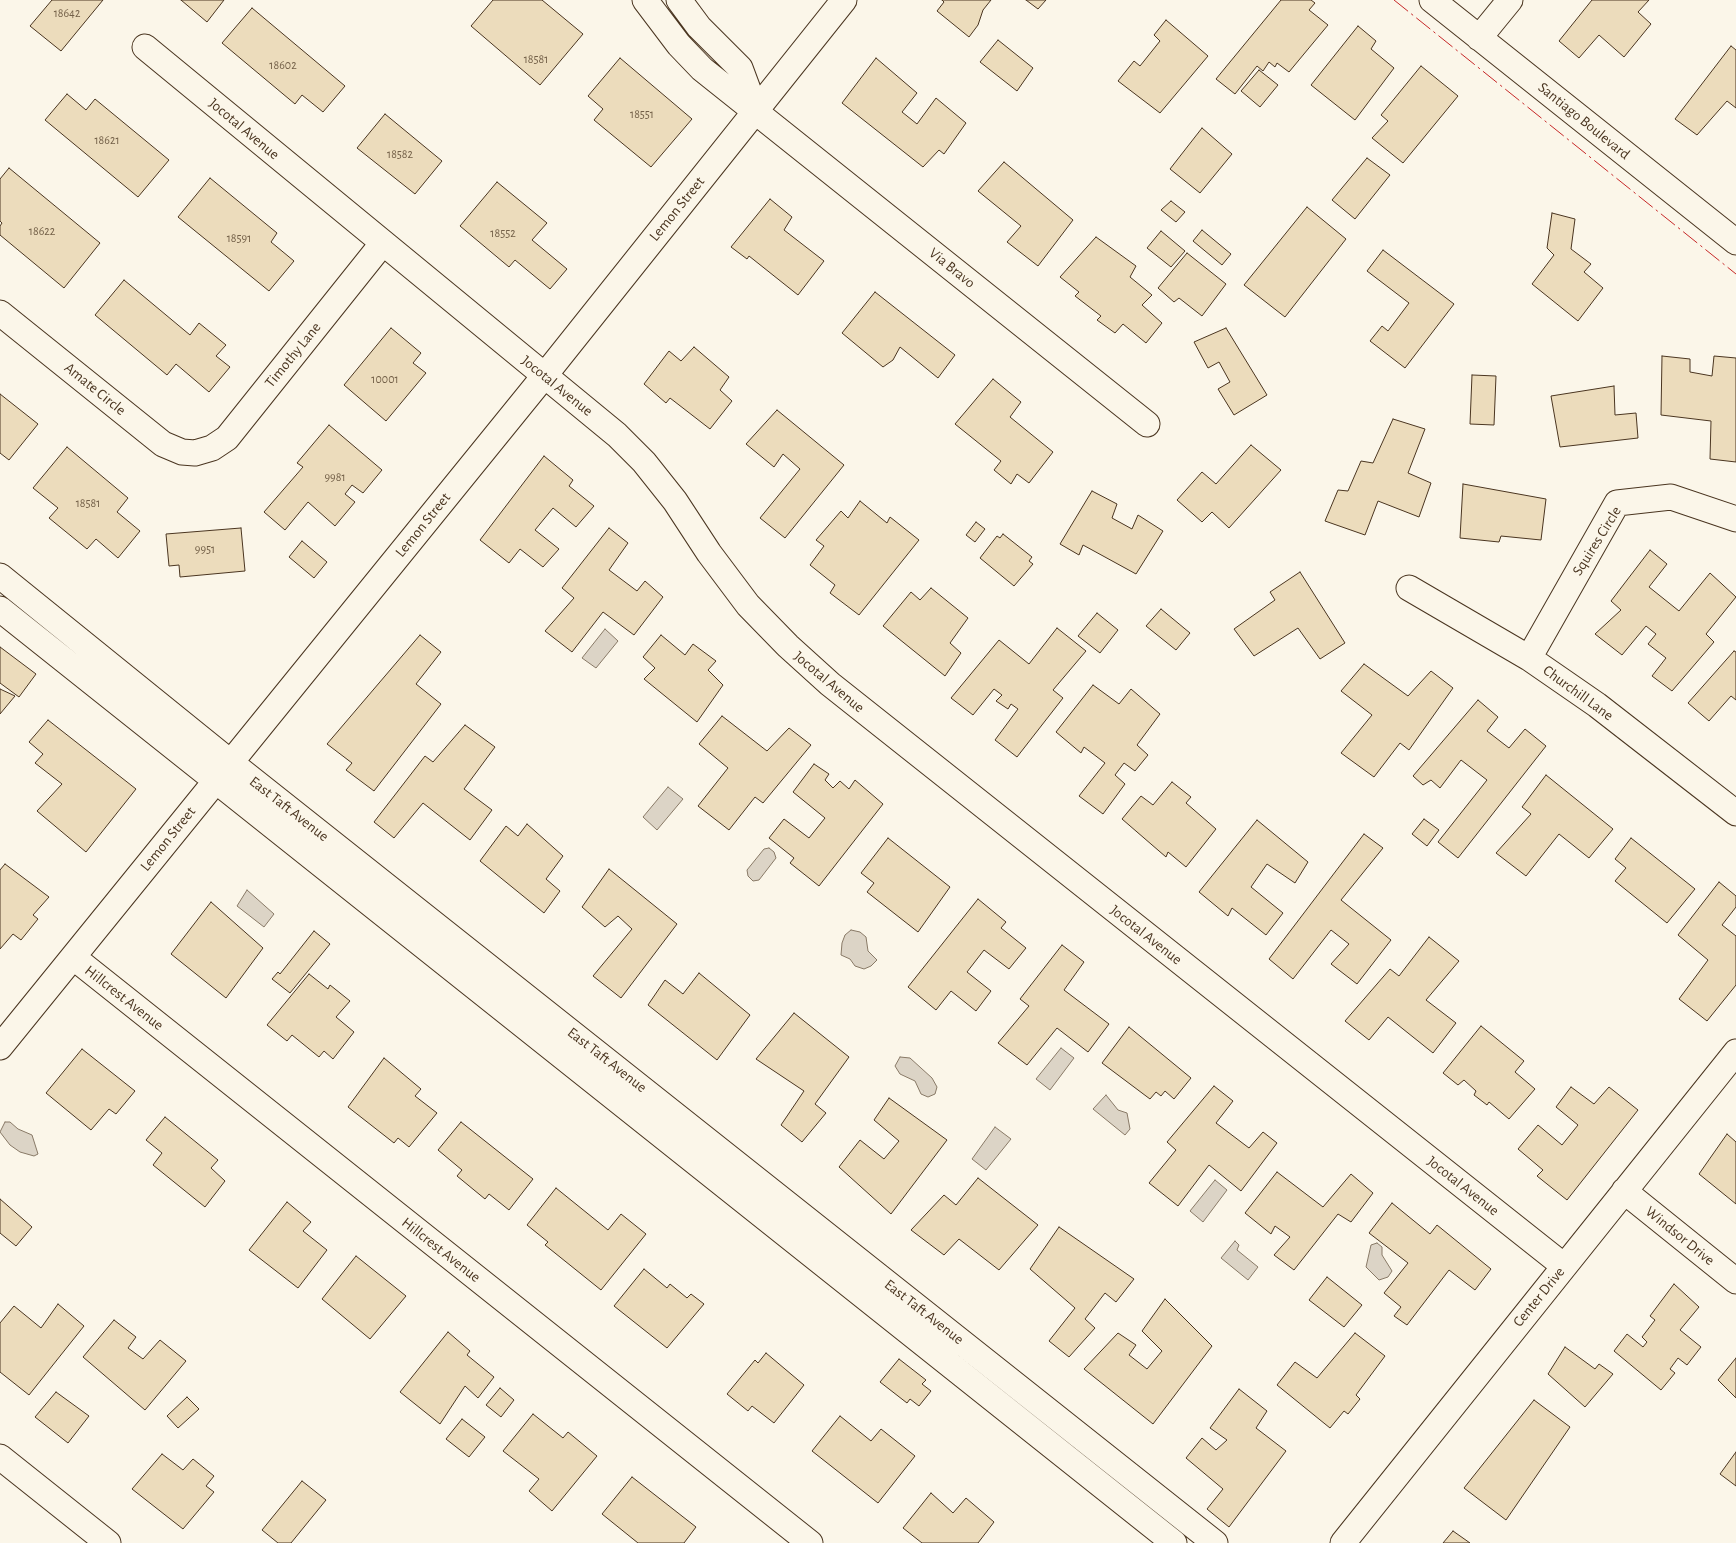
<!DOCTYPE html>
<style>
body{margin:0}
canvas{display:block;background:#fbf6e9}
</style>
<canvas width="1736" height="1543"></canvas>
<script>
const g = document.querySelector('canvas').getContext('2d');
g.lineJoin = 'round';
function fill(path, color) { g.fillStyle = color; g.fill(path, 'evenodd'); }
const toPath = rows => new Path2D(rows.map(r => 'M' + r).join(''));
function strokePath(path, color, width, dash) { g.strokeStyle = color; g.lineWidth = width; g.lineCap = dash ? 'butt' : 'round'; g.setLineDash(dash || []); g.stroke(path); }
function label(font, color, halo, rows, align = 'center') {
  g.font = font + ' "Alegreya Sans",sans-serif'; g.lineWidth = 4; g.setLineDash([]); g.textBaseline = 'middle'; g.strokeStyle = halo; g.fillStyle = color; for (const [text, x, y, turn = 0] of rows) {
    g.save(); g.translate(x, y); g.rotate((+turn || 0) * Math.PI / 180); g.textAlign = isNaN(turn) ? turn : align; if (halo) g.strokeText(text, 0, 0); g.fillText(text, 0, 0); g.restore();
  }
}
const water = toPath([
 [605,629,618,641,596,668,582,658,605,629],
 [668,787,683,799,657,830,643,817,668,787],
 [769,848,774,852,776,858,759,880,753,881,748,876,747,870,764,849,769,848],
 [247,890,274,914,264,927,237,906,247,890],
 [851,930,860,932,866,937,868,951,877,960,871,966,864,969,855,966,850,959,841,955,842,943,845,935,851,930],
 [1061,1048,1074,1058,1050,1090,1036,1079,1061,1048],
 [900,1057,910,1058,932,1078,937,1087,935,1094,928,1097,921,1094,915,1081,900,1074,895,1066,900,1057],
 [1106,1095,1118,1110,1127,1113,1130,1129,1125,1135,1093,1109,1106,1095],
 [5,1122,10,1122,18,1129,32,1135,38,1154,34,1156,20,1152,10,1145,0,1132,5,1122],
 [995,1127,1011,1139,986,1170,972,1159,995,1127],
 [1215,1180,1227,1190,1203,1222,1190,1211,1215,1180],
 [1235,1241,1239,1245,1237,1250,1258,1267,1248,1280,1221,1258,1235,1241],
 [1377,1243,1382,1247,1382,1255,1392,1271,1388,1277,1379,1280,1366,1267,1371,1245,1377,1243]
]);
fill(water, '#dcd4c6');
strokePath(water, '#887966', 1);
const building = toPath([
 [52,0,103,0,61,51,30,26,52,0],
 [181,0,224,0,207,22,181,0],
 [493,0,542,0,583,34,540,85,471,26,493,0],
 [942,0,991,0,983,10,978,25,969,37,937,11,944,2,942,0],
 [1026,0,1046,0,1038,9,1026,0],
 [1281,0,1311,0,1315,3,1309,10,1328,25,1289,72,1277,63,1275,67,1269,62,1263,71,1257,66,1235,94,1216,79,1281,0],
 [1592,0,1649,0,1638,12,1651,24,1624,57,1599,35,1579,58,1559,41,1592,0],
 [252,8,345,86,323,112,302,95,295,104,222,43,252,8],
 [1166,20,1208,56,1160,113,1118,81,1134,61,1140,66,1160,41,1154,35,1166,20],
 [1358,26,1376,41,1371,49,1394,68,1355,120,1311,85,1358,26],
 [998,40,1033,68,1017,91,980,62,998,40],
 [1731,46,1736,50,1736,108,1727,101,1697,135,1675,119,1731,46],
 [620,58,692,119,651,167,594,120,603,109,588,96,620,58],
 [876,58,917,93,902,112,917,124,936,98,966,123,944,154,939,150,923,167,842,103,876,58],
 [1421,66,1458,96,1403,163,1372,138,1388,121,1381,115,1421,66],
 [1259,70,1278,85,1260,107,1241,91,1259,70],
 [67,94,86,110,95,99,169,160,138,197,45,120,67,94],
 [385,114,442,161,415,194,357,148,385,114],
 [1202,128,1232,154,1200,193,1170,169,1202,128],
 [1367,158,1390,175,1355,219,1332,200,1367,158],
 [1004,162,1073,220,1038,266,1007,242,1021,226,978,191,1004,162],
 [9,168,100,243,64,288,0,235,0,226,2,223,0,221,0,179,9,168],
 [210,178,277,233,271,242,294,261,269,291,178,217,210,178],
 [497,182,547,223,532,240,567,269,550,289,515,260,509,267,460,226,497,182],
 [770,199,792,217,784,230,824,261,798,295,749,256,747,259,731,247,770,199],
 [1171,201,1185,212,1176,222,1161,210,1171,201],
 [1307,207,1346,239,1285,317,1244,285,1307,207],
 [1552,213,1575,219,1571,249,1591,264,1584,272,1603,288,1578,321,1532,284,1554,255,1547,248,1552,213],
 [1202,230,1231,254,1222,265,1193,241,1202,230],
 [1161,231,1185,251,1171,267,1147,248,1161,231],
 [1096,237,1136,266,1130,277,1152,295,1142,305,1162,323,1146,343,1123,324,1115,333,1097,320,1101,316,1075,296,1079,292,1060,277,1096,237],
 [1383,250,1454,304,1405,368,1370,341,1382,326,1388,331,1409,303,1367,271,1383,250],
 [1187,253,1226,284,1202,316,1179,298,1174,302,1158,288,1187,253],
 [124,280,190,335,199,323,226,345,216,356,230,367,209,392,176,364,167,375,95,315,124,280],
 [875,292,955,355,938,378,900,347,893,360,883,367,842,333,875,292],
 [391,328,421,353,413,363,426,373,386,421,344,385,391,328],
 [1226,328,1267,395,1234,415,1218,389,1230,382,1219,362,1208,368,1194,342,1226,328],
 [694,347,729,377,720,390,732,401,710,429,670,398,666,403,644,384,669,351,681,361,694,347],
 [1662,356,1690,359,1690,372,1712,376,1714,356,1736,358,1736,462,1710,459,1711,421,1661,415,1662,356],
 [1472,375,1496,376,1494,425,1470,424,1472,375],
 [993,379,1021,402,1010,417,1053,452,1029,483,1017,474,1011,484,994,470,1001,461,955,424,993,379],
 [1614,386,1615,415,1636,413,1638,438,1560,447,1551,396,1614,386],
 [0,394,38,424,9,460,0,453,0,394],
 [777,410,844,465,785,538,760,518,800,469,783,454,774,467,746,444,777,410],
 [1393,419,1425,429,1408,473,1431,483,1419,517,1378,501,1365,535,1325,521,1338,490,1348,491,1361,461,1373,463,1393,419],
 [329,425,382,470,363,493,352,485,345,494,355,502,335,526,308,502,285,530,264,512,303,467,297,463,329,425],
 [1251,445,1281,470,1229,528,1212,512,1202,522,1177,500,1202,472,1216,484,1251,445],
 [67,447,128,498,117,512,140,531,118,558,96,539,87,549,49,518,58,508,33,488,67,447],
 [544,456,573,480,569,486,594,506,576,527,553,508,535,530,559,549,543,567,520,549,509,563,480,540,544,456],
 [1463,484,1546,499,1541,540,1501,536,1499,542,1460,538,1463,484],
 [1092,491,1117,504,1112,518,1132,529,1138,515,1163,531,1136,574,1083,545,1079,555,1060,544,1092,491],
 [860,501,887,523,890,517,919,540,859,615,830,593,835,585,810,565,824,546,816,540,841,511,848,518,860,501],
 [976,522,985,529,975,542,966,535,976,522],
 [241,528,245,571,180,577,179,565,169,566,166,534,241,528],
 [609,528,628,543,609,570,637,591,645,581,663,597,634,635,603,612,572,652,545,631,574,598,562,588,609,528],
 [1003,534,1032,557,1029,561,1033,564,1014,586,980,558,997,536,1000,538,1003,534],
 [302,541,327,562,314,578,289,557,302,541],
 [1650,550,1667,564,1649,587,1679,611,1710,573,1736,597,1706,634,1714,642,1672,691,1652,676,1666,658,1648,644,1656,634,1646,626,1622,655,1595,634,1621,610,1611,601,1650,550],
 [1300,572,1345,643,1320,659,1298,628,1254,656,1234,629,1275,600,1270,592,1300,572],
 [931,588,968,618,950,643,961,653,945,676,883,626,911,592,920,600,931,588],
 [1161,609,1190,633,1176,650,1146,626,1161,609],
 [1097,613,1118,630,1100,653,1078,636,1097,613],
 [1057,628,1086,651,1053,690,1063,698,1017,757,995,740,1018,709,1011,704,1008,709,996,701,1002,695,994,689,973,715,951,698,999,640,1029,664,1057,628],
 [420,635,441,652,416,684,441,704,374,791,346,770,352,763,327,744,420,635],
 [661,635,685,655,693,644,716,661,708,670,723,685,697,722,644,679,655,668,643,657,661,635],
 [0,647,36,674,19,697,0,683,0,647],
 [1734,651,1736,652,1736,700,1731,696,1709,721,1688,703,1734,651],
 [1364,664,1408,696,1431,671,1453,688,1409,750,1400,743,1374,777,1341,753,1372,715,1341,691,1364,664],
 [1093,685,1119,704,1131,689,1160,714,1137,745,1148,755,1135,771,1124,763,1115,775,1125,784,1103,814,1079,796,1105,763,1084,747,1081,753,1056,732,1093,685],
 [0,689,15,696,0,714,0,689],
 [1478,700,1498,717,1487,731,1509,748,1525,729,1546,746,1458,858,1438,842,1487,780,1461,760,1440,788,1431,780,1423,785,1413,776,1478,700],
 [722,716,767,751,789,728,811,745,763,803,755,797,729,830,698,806,728,768,699,744,722,716],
 [48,720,136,789,86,852,37,811,62,784,35,763,43,754,29,742,48,720],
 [465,725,495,747,464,789,492,810,470,840,423,803,394,838,374,822,425,756,433,762,465,725],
 [814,764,829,774,825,780,833,788,840,781,849,789,855,780,883,804,819,886,790,863,794,858,769,838,784,819,809,838,825,818,793,792,814,764],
 [1546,775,1613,829,1589,858,1559,834,1526,876,1496,853,1531,814,1522,807,1546,775],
 [1172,782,1191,797,1186,803,1216,829,1186,867,1168,852,1166,857,1122,819,1141,796,1153,805,1172,782],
 [1424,819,1439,830,1427,846,1412,834,1424,819],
 [1257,820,1308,862,1295,883,1267,864,1251,887,1283,913,1266,935,1232,908,1228,916,1199,892,1257,820],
 [527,824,563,856,546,879,560,891,544,913,480,861,506,826,518,836,527,824],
 [1364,834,1383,848,1341,900,1391,940,1357,984,1331,964,1349,944,1331,930,1293,979,1269,959,1364,834],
 [888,838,950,887,918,932,867,892,874,883,861,873,888,838],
 [1631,838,1695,889,1667,923,1615,881,1626,868,1615,859,1631,838],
 [5,864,49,897,33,915,38,919,21,940,13,934,0,949,0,870,5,864],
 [609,869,677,924,621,998,593,976,632,929,618,916,605,927,582,907,609,869],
 [1719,882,1736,896,1736,907,1722,925,1736,936,1736,985,1707,1021,1679,999,1708,960,1678,935,1719,882],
 [978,899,1006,922,1001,928,1026,948,1009,969,984,950,967,972,991,991,976,1011,951,991,936,1010,908,987,978,899],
 [211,902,263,948,226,998,171,954,211,902],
 [314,931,330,944,290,993,272,979,278,972,280,974,314,931],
 [1429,937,1459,961,1426,1000,1456,1023,1433,1053,1388,1017,1369,1040,1345,1021,1390,969,1399,976,1429,937],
 [1062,945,1084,962,1064,990,1109,1024,1088,1052,1057,1028,1027,1065,998,1043,1029,1006,1020,999,1062,945],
 [699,973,750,1015,717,1060,648,1005,665,980,683,994,699,973],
 [309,974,328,989,330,985,350,1001,336,1017,354,1032,333,1059,324,1051,319,1057,292,1035,287,1041,267,1025,309,974],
 [794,1013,849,1057,815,1104,826,1113,802,1142,781,1125,804,1091,756,1059,794,1013],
 [1481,1026,1524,1061,1515,1072,1535,1089,1509,1119,1489,1102,1487,1105,1474,1095,1476,1091,1464,1080,1458,1085,1443,1073,1481,1026],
 [1129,1027,1191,1078,1174,1099,1165,1091,1161,1096,1156,1092,1150,1099,1102,1063,1129,1027],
 [82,1049,135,1091,116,1114,109,1109,91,1130,46,1093,82,1049],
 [384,1058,421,1089,415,1096,437,1113,409,1147,398,1138,394,1143,348,1107,384,1058],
 [1214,1086,1233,1101,1216,1123,1249,1148,1263,1132,1277,1143,1241,1191,1209,1165,1178,1206,1149,1183,1176,1150,1167,1142,1214,1086],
 [1571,1087,1594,1104,1609,1087,1638,1110,1567,1200,1537,1176,1543,1170,1518,1149,1538,1125,1562,1145,1578,1125,1556,1107,1571,1087],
 [889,1098,947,1140,891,1214,839,1167,860,1140,884,1159,899,1141,874,1120,889,1098],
 [165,1117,218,1160,211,1168,225,1181,205,1207,153,1165,162,1153,146,1140,165,1117],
 [461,1122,533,1179,509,1210,489,1194,485,1199,457,1176,462,1170,438,1150,461,1122],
 [1727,1134,1736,1142,1736,1204,1699,1174,1727,1134],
 [1277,1172,1323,1207,1351,1174,1373,1193,1351,1222,1338,1214,1294,1270,1274,1255,1290,1237,1275,1226,1271,1234,1245,1213,1277,1172],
 [978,1178,1038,1225,999,1270,959,1239,944,1255,911,1230,944,1195,956,1205,978,1178],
 [556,1188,608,1230,621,1214,646,1234,601,1290,545,1245,548,1242,527,1225,556,1188],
 [0,1199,32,1227,16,1246,0,1233,0,1199],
 [287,1202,311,1222,303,1231,327,1250,298,1288,249,1250,287,1202],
 [1392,1203,1430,1234,1437,1225,1491,1269,1475,1290,1449,1270,1407,1325,1394,1316,1401,1307,1384,1293,1408,1263,1369,1233,1392,1203],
 [1059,1227,1134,1279,1116,1302,1105,1293,1085,1319,1095,1328,1069,1357,1049,1341,1075,1308,1030,1269,1059,1227],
 [356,1256,406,1296,370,1339,322,1299,356,1256],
 [644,1269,667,1288,670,1284,687,1298,691,1294,704,1304,667,1348,614,1306,644,1269],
 [1327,1277,1362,1305,1344,1327,1309,1300,1327,1277],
 [1674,1284,1699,1307,1680,1330,1701,1347,1687,1365,1678,1358,1670,1369,1675,1373,1661,1390,1614,1351,1627,1334,1643,1347,1647,1342,1642,1337,1655,1320,1650,1316,1674,1284],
 [1165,1299,1212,1346,1153,1424,1084,1369,1118,1333,1136,1345,1129,1355,1147,1369,1162,1351,1142,1331,1165,1299],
 [58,1304,84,1326,29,1395,0,1372,0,1323,14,1306,41,1328,58,1304],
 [114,1320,136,1337,128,1348,143,1359,160,1340,186,1361,145,1410,83,1357,114,1320],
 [448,1332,470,1351,467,1355,494,1377,478,1398,465,1386,440,1424,400,1392,448,1332],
 [1355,1333,1385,1356,1356,1395,1360,1399,1348,1414,1344,1411,1330,1428,1277,1385,1295,1362,1317,1378,1355,1333],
 [1565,1347,1595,1369,1599,1364,1613,1374,1585,1407,1548,1374,1565,1347],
 [766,1353,804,1385,774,1423,752,1406,748,1411,727,1394,755,1360,758,1363,766,1353],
 [1736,1358,1736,1398,1718,1380,1736,1358],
 [899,1359,926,1380,922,1384,931,1391,919,1406,910,1399,907,1403,880,1382,899,1359],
 [500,1388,514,1400,501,1417,486,1405,500,1388],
 [1239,1389,1267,1411,1256,1428,1286,1451,1229,1527,1207,1509,1223,1489,1186,1458,1202,1438,1216,1450,1227,1440,1210,1428,1239,1389],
 [56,1392,89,1416,68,1443,35,1417,56,1392],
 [187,1397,199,1409,178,1428,167,1416,187,1397],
 [1534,1400,1570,1427,1506,1520,1464,1488,1534,1400],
 [533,1414,563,1438,568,1432,597,1456,552,1511,529,1491,539,1479,503,1451,533,1414],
 [840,1416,871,1441,881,1429,915,1456,878,1503,812,1451,840,1416],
 [462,1419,485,1437,469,1457,446,1439,462,1419],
 [1736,1452,1736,1486,1720,1474,1736,1452],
 [162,1454,183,1470,193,1459,214,1476,206,1486,214,1492,183,1529,132,1489,162,1454],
 [632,1477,696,1527,684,1543,638,1543,602,1514,632,1477],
 [302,1481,326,1500,291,1543,278,1543,262,1530,302,1481],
 [931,1493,953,1513,966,1498,994,1522,978,1543,922,1543,903,1528,931,1493],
 [1453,1531,1470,1543,1443,1543,1453,1531]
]);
fill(building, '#ecdcbc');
strokePath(building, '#4a3520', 1);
const minor = toPath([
 [645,0,679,45,702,69,1147,424],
 [679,0,699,27,740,68,756,111],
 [1432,0,1736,242],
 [1479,38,1510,0],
 [145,47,617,435,644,462,675,501,709,553,748,605,788,646,830,684,1564,1266],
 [0,313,163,444,182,452,195,453,212,448,227,438,382,244],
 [0,576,230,762,1215,1543],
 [1409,588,1529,658,1597,705,1736,813],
 [0,609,1174,1543],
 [1529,658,1617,503,1671,497,1736,519],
 [73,957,810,1543],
 [0,1047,545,375,844,0],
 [1624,1191,1736,1281],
 [0,1457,108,1543],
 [1343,1543,1736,1052]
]);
strokePath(minor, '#4a3520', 27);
strokePath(minor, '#fbf6e9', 25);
strokePath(toPath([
 [1394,0,1736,274]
]), '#c62828', 1, [18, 4, 2.5, 4]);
label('12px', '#725f47', null, [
 ["18642",67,13],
 ["18581",536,59],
 ["18602",283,65],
 ["18551",642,114],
 ["18621",107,140],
 ["18582",400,154],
 ["18622",42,231],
 ["18552",503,233],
 ["18591",239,238],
 ["10001",385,379],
 ["9981",335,477],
 ["18581",88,503],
 ["9951",205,549]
]);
label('15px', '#4a3520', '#fbf6e9', [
 ["Santiago Boulevard",1584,121,39],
 ["Jocotal Avenue",244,129,40],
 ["Lemon Street",677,209,-51],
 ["Via Bravo",952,268,39],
 ["Timothy Lane",293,355,-51],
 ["Jocotal Avenue",557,386,39],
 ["Amate Circle",95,389,39],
 ["Lemon Street",423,525,-51],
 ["Squires Circle",1597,541,-58],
 ["Jocotal Avenue",829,682,40],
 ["Churchill Lane",1578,693,36],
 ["East Taft Avenue",289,809,38],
 ["Lemon Street",168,839,-51],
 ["Jocotal Avenue",1146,935,38],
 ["Hillcrest Avenue",124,998,38],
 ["East Taft Avenue",607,1060,38],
 ["Jocotal Avenue",1463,1186,38],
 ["Windsor Drive",1680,1236,39],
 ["Hillcrest Avenue",441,1250,38],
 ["Center Drive",1539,1297,-51],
 ["East Taft Avenue",924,1312,38]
]);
</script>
